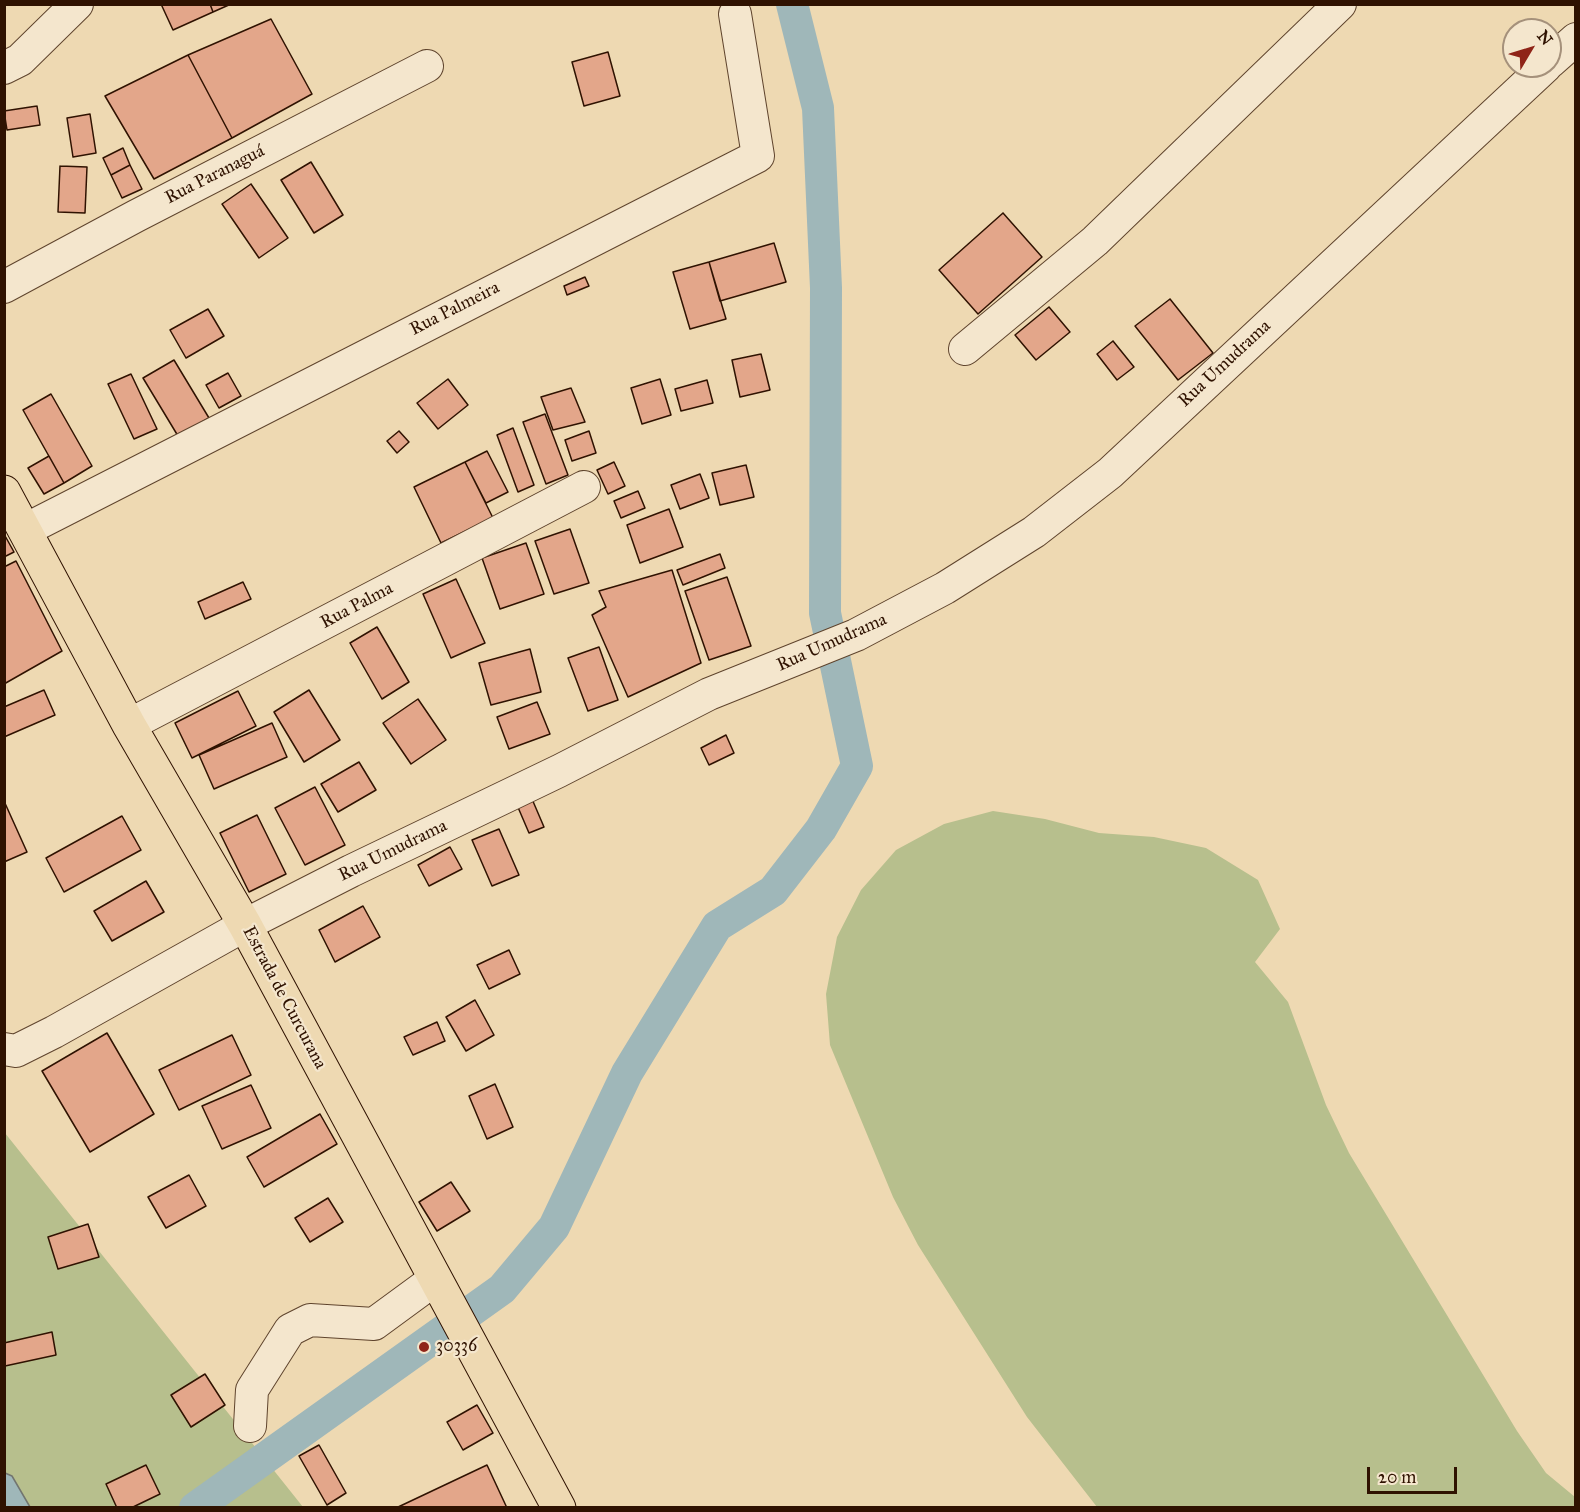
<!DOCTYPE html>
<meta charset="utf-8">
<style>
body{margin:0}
#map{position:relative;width:1580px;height:1512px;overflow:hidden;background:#eed9b2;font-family:"IM FELL Great Primer",serif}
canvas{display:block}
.frame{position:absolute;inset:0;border:6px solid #2f1201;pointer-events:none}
.north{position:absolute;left:1502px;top:18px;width:60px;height:60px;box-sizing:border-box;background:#f4e6cd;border:2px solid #a5917b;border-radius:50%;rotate:52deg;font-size:16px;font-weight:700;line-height:24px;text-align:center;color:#2f1201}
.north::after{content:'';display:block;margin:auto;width:21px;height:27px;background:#8f2418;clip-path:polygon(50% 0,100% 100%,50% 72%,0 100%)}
.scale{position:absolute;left:1367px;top:1467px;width:90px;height:27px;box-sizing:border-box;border:3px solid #2f1201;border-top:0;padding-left:8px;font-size:18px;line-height:21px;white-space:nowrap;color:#2f1201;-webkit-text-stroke:4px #f4e6cd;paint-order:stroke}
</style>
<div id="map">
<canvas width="1580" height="1512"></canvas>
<div class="frame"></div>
<div class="north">N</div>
<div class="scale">20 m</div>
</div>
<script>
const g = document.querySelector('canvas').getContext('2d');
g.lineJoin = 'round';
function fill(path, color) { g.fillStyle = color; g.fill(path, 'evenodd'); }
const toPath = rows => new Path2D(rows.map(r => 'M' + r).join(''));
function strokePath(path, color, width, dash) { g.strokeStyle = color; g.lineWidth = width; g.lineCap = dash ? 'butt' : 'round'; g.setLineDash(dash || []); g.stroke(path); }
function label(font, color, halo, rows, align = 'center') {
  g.font = font + ' "IM FELL Great Primer",serif'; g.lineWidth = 4.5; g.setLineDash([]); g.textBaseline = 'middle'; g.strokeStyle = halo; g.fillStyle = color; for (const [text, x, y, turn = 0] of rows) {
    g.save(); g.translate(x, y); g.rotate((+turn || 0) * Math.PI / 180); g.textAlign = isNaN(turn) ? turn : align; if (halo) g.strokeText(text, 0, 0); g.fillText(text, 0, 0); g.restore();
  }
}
fill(toPath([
 [993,811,1045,819,1099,833,1154,837,1206,848,1258,880,1280,929,1255,962,1288,1002,1326,1105,1349,1153,1517,1431,1546,1473,1575,1497,1575,1507,1097,1507,1027,1417,918,1245,893,1197,830,1045,826,994,837,937,861,890,896,850,944,824],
 [5,1133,303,1507,5,1507]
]), '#b7bf8d');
const water = toPath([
 [5,1473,12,1476,30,1507,5,1507,5,1473]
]);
fill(water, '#9fb7b9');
strokePath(water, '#72756f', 1.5);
strokePath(toPath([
 [195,1508,502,1289,554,1227,627,1073,717,926,773,891,821,829,857,766,825,613,826,288,818,108,792,4]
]), '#9fb7b9', 32);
const building = toPath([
 [161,4,210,4,213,12,173,30,161,4],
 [210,4,231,4,213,12,210,4],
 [271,19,312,94,232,138,188,55,271,19],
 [608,52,620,96,584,106,572,62,608,52],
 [188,55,232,138,154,179,105,96,188,55],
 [37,106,40,125,7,130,4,111,37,106],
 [90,114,96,153,73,157,67,118,90,114],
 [123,148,130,165,111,175,103,158,123,148],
 [311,162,343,215,314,233,281,180,311,162],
 [130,165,142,189,122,198,111,175,130,165],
 [60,166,87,167,85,213,58,212,60,166],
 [251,184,288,238,259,258,222,204,251,184],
 [1003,213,1042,257,978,314,939,270,1003,213],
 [774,243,786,282,720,301,709,262,774,243],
 [709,262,726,319,690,329,673,272,709,262],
 [585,277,589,286,567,295,564,286,585,277],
 [1170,299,1213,353,1178,380,1135,326,1170,299],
 [1049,307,1070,332,1036,360,1015,335,1049,307],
 [208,309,224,336,186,358,170,330,208,309],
 [1113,341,1134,367,1117,380,1097,354,1113,341],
 [761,354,770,390,740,397,732,360,761,354],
 [174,360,209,418,178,436,143,378,174,360],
 [228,373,241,396,219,408,206,385,228,373],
 [131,374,157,429,134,439,108,384,131,374],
 [448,379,468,405,438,429,417,403,448,379],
 [660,379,671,415,642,424,631,388,660,379],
 [707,380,713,403,681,411,675,389,707,380],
 [571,388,585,422,553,430,541,397,571,388],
 [51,394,92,466,64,483,23,410,51,394],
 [545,414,568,475,546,484,523,422,545,414],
 [513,428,534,485,518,492,497,435,513,428],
 [399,431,409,442,397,453,387,441,399,431],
 [589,431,596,453,572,461,565,440,589,431],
 [487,451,508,492,486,503,465,462,487,451],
 [49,456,64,483,44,494,28,468,49,456],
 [465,462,493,518,441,543,414,487,465,462],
 [614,462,625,486,608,494,597,470,614,462],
 [746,465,754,497,720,505,712,473,746,465],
 [700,474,709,498,680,509,671,485,700,474],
 [638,491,645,508,621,518,614,501,638,491],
 [669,509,683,547,640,563,627,525,669,509],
 [570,529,589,583,554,594,535,541,570,529],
 [4,534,14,552,4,557,4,534],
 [526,543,544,594,500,609,482,558,526,543],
 [720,554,725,568,683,585,677,570,720,554],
 [16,561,62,651,4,684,4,567,16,561],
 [672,570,701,663,628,697,592,615,606,607,599,591,672,570],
 [727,577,751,646,709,660,685,591,727,577],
 [456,579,485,643,451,658,423,594,456,579],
 [243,582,251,599,205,619,198,602,243,582],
 [377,627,409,682,382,699,350,643,377,627],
 [599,647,618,700,588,711,568,658,599,647],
 [530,649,541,692,491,705,479,663,530,649],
 [44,690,55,715,4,737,4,707,44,690],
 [309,690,340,740,304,762,274,712,309,690],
 [238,691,256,726,192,758,175,723,238,691],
 [418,699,446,740,411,764,383,723,418,699],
 [537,702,550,734,509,749,497,717,537,702],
 [272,723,287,757,214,789,199,755,272,723],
 [726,735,734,753,709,765,701,748,726,735],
 [359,762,376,790,338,812,321,784,359,762],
 [315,787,345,845,305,865,275,808,315,787],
 [532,799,544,827,529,833,517,805,532,799],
 [4,801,27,852,4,862,4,801],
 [257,815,286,874,249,892,220,833,257,815],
 [122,816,141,850,64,892,46,858,122,816],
 [499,829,519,875,492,886,472,840,499,829],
 [450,847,462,869,429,886,418,865,450,847],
 [146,881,164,912,112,941,94,911,146,881],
 [363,906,380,937,335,962,319,930,363,906],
 [509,950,520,974,489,989,477,965,509,950],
 [475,1000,494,1035,466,1051,446,1017,475,1000],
 [437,1022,445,1041,413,1055,404,1037,437,1022],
 [107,1033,154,1114,90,1152,42,1071,107,1033],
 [232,1035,251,1075,179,1110,159,1070,232,1035],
 [495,1084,513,1127,487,1139,469,1096,495,1084],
 [251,1085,271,1128,222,1149,202,1106,251,1085],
 [320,1114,337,1144,264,1187,247,1157,320,1114],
 [189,1175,206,1206,166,1228,148,1197,189,1175],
 [451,1182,470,1211,437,1231,419,1202,451,1182],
 [328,1198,343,1222,310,1242,295,1218,328,1198],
 [88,1224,99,1257,58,1269,48,1237,88,1224],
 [52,1332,56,1355,5,1366,4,1343,52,1332],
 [205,1374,225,1405,191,1427,171,1395,205,1374],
 [477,1405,493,1433,463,1450,447,1422,477,1405],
 [319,1445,346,1493,327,1505,299,1456,319,1445],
 [146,1465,160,1494,131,1508,117,1508,106,1484,146,1465],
 [487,1465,507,1508,396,1508,487,1465]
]);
fill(building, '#e3a68a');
strokePath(building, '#2f1201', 1.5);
const minor = toPath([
 [1550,62,1576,39],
 [4,68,20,60,77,4],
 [4,287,136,216,427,66],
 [965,349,1095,241,1340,4],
 [25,530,758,156,735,14],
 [129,725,584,487],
 [4,1049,16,1051,54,1032,245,925,351,871,559,771,709,694,856,635,945,588,1034,532,1110,473,1546,66],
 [250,1426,252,1390,290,1330,310,1320,374,1324,434,1280]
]);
const major = toPath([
 [4,492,129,725,245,925,559,1508]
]);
strokePath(minor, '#5f442d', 34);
strokePath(major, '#2f1201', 35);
strokePath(minor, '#f4e6cd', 32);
strokePath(major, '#eed9b2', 33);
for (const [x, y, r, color] of [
 [424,1347,6,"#8f2418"]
]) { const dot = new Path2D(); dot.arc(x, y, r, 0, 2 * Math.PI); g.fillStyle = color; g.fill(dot); strokePath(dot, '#f4e6cd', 2); }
label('18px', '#2f1201', '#f4e6cd', [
 ["Rua Paranaguá",215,175,-27],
 ["Rua Palmeira",455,309,-27],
 ["Rua Umudrama",1225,364,-43],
 ["Rua Palma",357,606,-28],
 ["Rua Umudrama",832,643,-24],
 ["Rua Umudrama",393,851,-26],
 ["Estrada de Curcurana",284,998,62]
]);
label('18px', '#2f1201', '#f4e6cd', [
 ["30336",436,1347]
], 'left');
</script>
